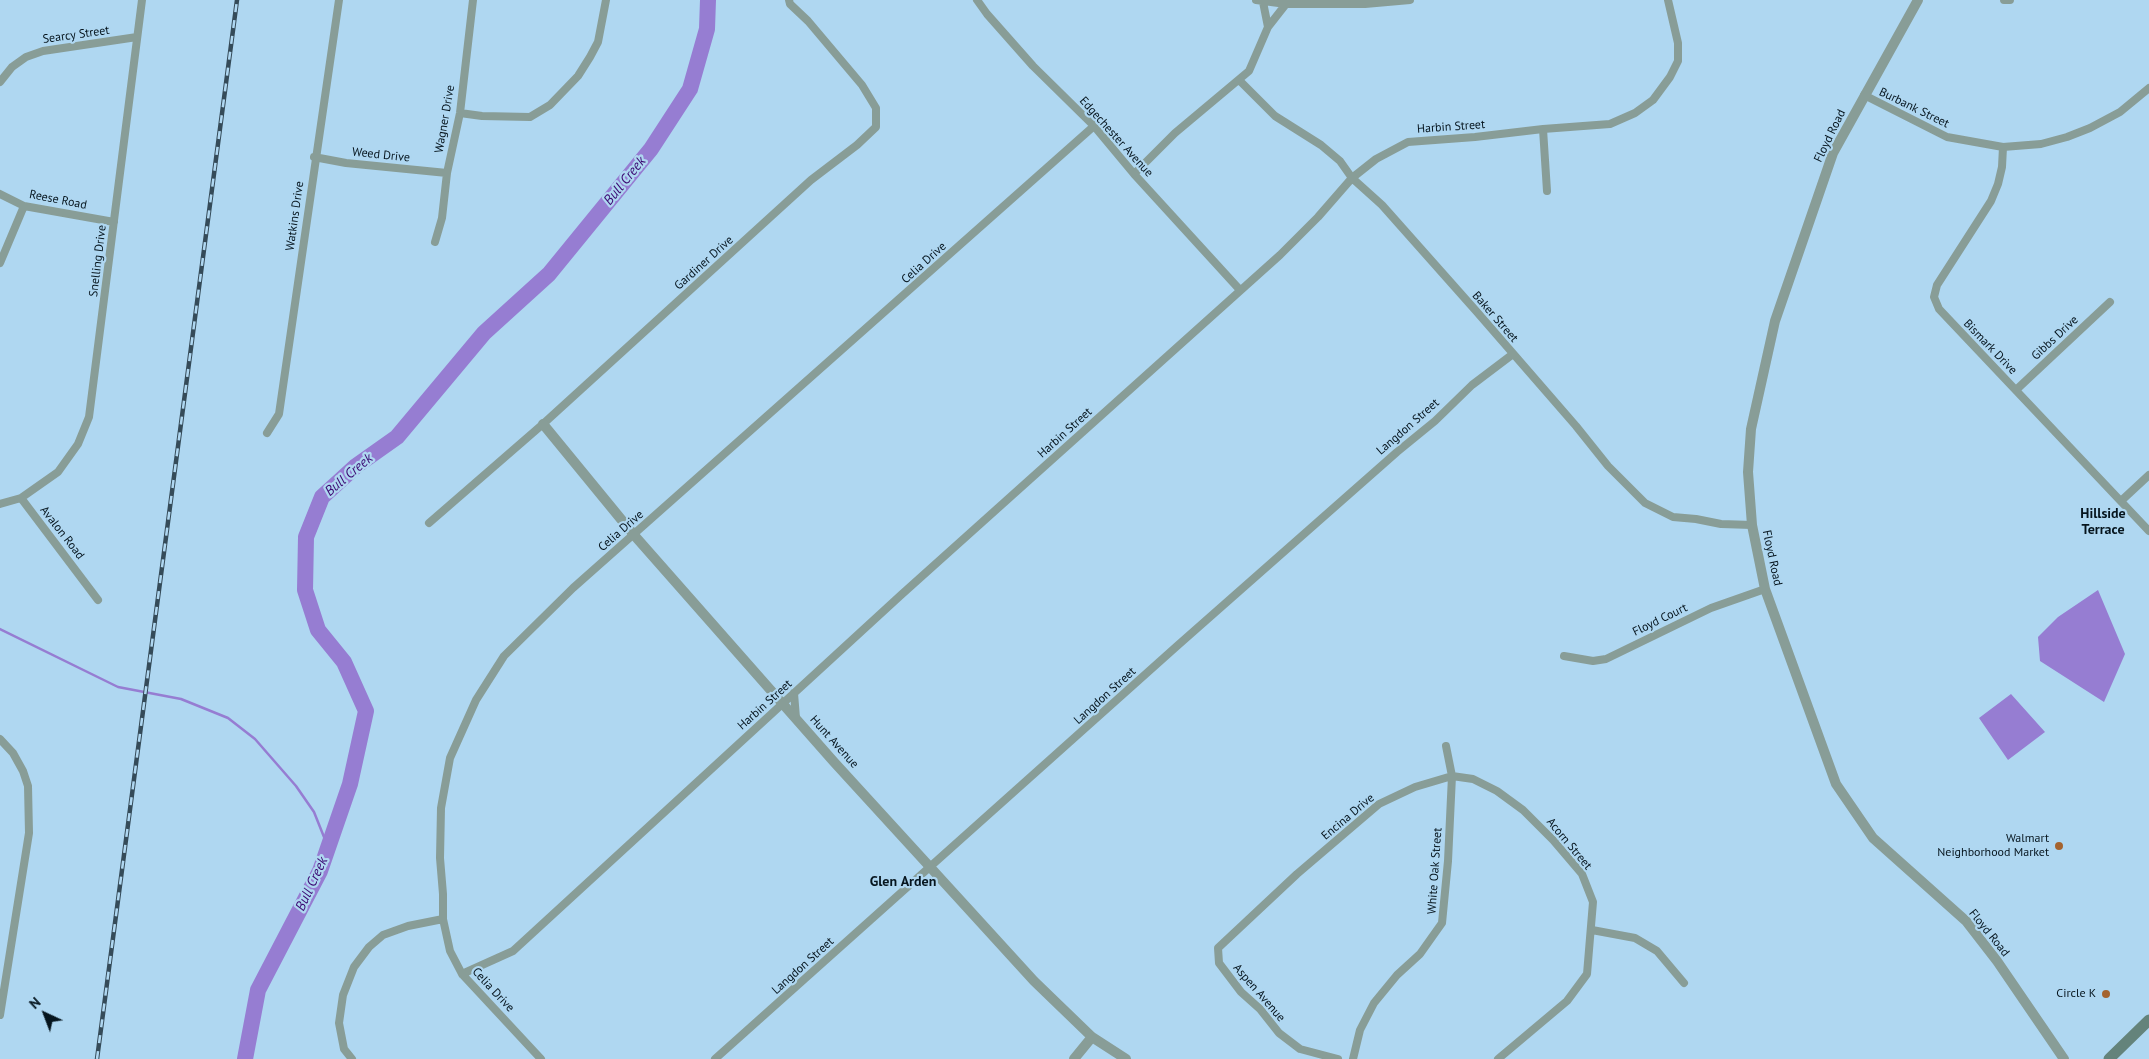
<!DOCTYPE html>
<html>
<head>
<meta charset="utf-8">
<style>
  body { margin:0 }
  #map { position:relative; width:2149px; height:1059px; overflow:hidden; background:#afd7f1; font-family:"PT Sans",sans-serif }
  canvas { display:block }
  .north { position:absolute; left:20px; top:989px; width:50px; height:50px; -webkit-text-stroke:4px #afd7f1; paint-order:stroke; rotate:317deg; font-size:14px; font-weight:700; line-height:20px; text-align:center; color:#06151e }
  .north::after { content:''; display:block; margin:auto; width:18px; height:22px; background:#06151e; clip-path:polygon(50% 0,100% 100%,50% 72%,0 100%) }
</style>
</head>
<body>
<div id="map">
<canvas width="2149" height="1059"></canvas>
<div class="north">N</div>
</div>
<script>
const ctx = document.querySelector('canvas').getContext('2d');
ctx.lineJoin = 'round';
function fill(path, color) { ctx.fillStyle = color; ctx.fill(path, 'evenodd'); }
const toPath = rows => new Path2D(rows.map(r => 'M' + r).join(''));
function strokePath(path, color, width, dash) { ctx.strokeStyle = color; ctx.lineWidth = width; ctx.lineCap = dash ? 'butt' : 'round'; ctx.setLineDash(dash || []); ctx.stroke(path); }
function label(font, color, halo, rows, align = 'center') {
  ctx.font = font + ' "PT Sans",sans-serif'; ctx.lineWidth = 4.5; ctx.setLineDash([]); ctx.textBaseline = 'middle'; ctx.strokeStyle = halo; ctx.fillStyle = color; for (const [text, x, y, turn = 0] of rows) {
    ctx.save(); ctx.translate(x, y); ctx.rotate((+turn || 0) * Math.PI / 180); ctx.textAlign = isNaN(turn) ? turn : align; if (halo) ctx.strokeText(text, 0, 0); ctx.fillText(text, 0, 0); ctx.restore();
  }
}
const water = toPath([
  [2098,590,2125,654,2104,702,2040,661,2038,637,2058,617],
  [2011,694,2045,732,2008,760,1979,718]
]);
const stream = toPath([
  [0,629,118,687,181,699,228,718,255,739,296,786,314,812,328,847]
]);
const river = toPath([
  [245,1059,258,990,320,871,350,784,366,711,344,662,318,630,305,590,306,537,322,497,356,466,397,437,484,333,549,274,651,149,690,89,707,29,708,0]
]);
const minor = toPath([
  [977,0,987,14,1033,66,1094,126,1134,174,1240,290],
  [1256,0,1286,4,1365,4,1410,0],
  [2004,0,2010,0],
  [1268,27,1286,4],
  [1239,80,1275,116,1321,145,1340,161,1352,178,1382,205,1477,312,1576,426,1608,466,1645,503,1673,517,1696,519,1721,524,1752,525],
  [0,82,12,67,26,57,43,51,137,37],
  [1864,95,1947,137,2003,147,2041,144,2067,137,2090,128,2120,112,2149,88],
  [460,113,482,116,530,117,550,105,578,76,590,57,598,42,606,0],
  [1543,129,1547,191],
  [2003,147,2002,167,1998,184,1991,201,1937,285,1934,297,1939,309,2149,531],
  [314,157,346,163,447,173],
  [1134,174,1175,133,1249,71,1268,27,1263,2],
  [0,194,24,206,114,222],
  [435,242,442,218,447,173,460,113,473,0],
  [0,263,24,206],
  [2016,390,2110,302],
  [267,433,279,414,339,0],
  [21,498,98,600],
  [2121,501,2149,475],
  [0,504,21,498,58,472,78,444,89,417,142,0],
  [429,523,543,424,811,180,857,145,876,127,876,108,862,85,808,21,790,4,789,0],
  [1564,656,1593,661,1606,659,1711,608,1765,589],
  [794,693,796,718],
  [0,739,13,753,23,771,28,786,29,833,0,1015],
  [1592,930,1635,938,1657,951,1684,983],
  [462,974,513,951,901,595,1280,255,1318,217,1352,178,1376,159,1408,142,1475,137,1543,129,1610,124,1635,113,1653,100,1670,77,1678,61,1678,43,1668,0],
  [352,1059,344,1049,339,1023,343,995,354,967,369,947,383,935,408,926,443,919],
  [541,1059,462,974,450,951,443,919,443,894,440,858,441,808,450,758,476,700,504,656,573,588,1094,126],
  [715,1059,1177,646,1397,452,1435,421,1472,385,1513,354],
  [1338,1059,1300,1049,1279,1033,1260,1009,1241,992,1219,963,1218,948,1297,874,1379,804,1415,787,1452,776,1473,779,1497,791,1523,810,1553,840,1582,874,1593,902,1587,974,1567,1001,1498,1059],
  [1353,1059,1360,1030,1374,1003,1397,975,1420,954,1442,923,1448,861,1452,776,1446,746]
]);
const tertiary = toPath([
  [1918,0,1833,153,1775,321,1751,429,1748,472,1752,525,1765,589,1836,784,1873,838,1966,921,1997,961,2064,1059],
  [543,424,634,535,834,762,930,867,1034,981,1092,1037,1126,1059],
  [1074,1059,1092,1037]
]);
const secondary = toPath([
  [2109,1059,2149,1020]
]);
const rail = toPath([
  [97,1059,237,0]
]);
const markers = [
  [2059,846,5,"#a4632f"],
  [2106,994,5,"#a4632f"]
];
const streetNames = [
  ["Searcy Street",76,35,-8],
  ["Burbank Street",1914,108,26],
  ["Wagner Drive",445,119,-80],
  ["Harbin Street",1451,127,-4],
  ["Floyd Road",1830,136,-64],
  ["Edgechester Avenue",1116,137,48],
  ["Weed Drive",381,155,6],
  ["Reese Road",58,200,11],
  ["Watkins Drive",295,216,-82],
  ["Snelling Drive",98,261,-83],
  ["Gardiner Drive",704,263,-42],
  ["Celia Drive",924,263,-42],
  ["Baker Street",1495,317,49],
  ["Gibbs Drive",2055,338,-43],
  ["Bismark Drive",1990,347,46],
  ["Langdon Street",1408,427,-41],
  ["Harbin Street",1065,433,-42],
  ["Celia Drive",621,531,-41],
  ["Avalon Road",62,533,52],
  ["Floyd Road",1772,558,78],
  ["Floyd Court",1660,620,-26],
  ["Langdon Street",1105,696,-42],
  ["Harbin Street",765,705,-42],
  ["Hunt Avenue",834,742,48],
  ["Encina Drive",1348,817,-40],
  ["Acorn Street",1569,844,50],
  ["White Oak Street",1435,871,-86],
  ["Floyd Road",1989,933,51],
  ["Langdon Street",803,966,-42],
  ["Celia Drive",493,990,47],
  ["Aspen Avenue",1259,993,49]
];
const poiNames = [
  ["Walmart",2049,839],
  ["Neighborhood Market",2049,853],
  ["Circle K",2096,994]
];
const waterNames = [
  ["Bull Creek",625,181,-51],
  ["Bull Creek",349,475,-40],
  ["Bull Creek",312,884,-65]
];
const neighbourhoodNames = [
  ["Hillside",2103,514],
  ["Terrace",2103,530],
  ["Glen Arden",903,882]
];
fill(water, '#967dd2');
strokePath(stream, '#967dd2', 2.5);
strokePath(river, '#967dd2', 16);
strokePath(minor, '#889d97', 8);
strokePath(tertiary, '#889d97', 10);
strokePath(secondary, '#64837b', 11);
strokePath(rail, '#354b59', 4.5);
strokePath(rail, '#afd7f1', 2.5, [8]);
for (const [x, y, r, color] of markers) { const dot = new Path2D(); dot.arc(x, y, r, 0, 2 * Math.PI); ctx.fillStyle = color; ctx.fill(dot); strokePath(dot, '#afd7f1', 2); }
label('12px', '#06151e', '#afd7f1', streetNames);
label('12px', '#06151e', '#afd7f1', poiNames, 'right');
label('italic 14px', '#3b0972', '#afd7f1', waterNames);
label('bold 14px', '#06151e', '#afd7f1', neighbourhoodNames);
</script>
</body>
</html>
